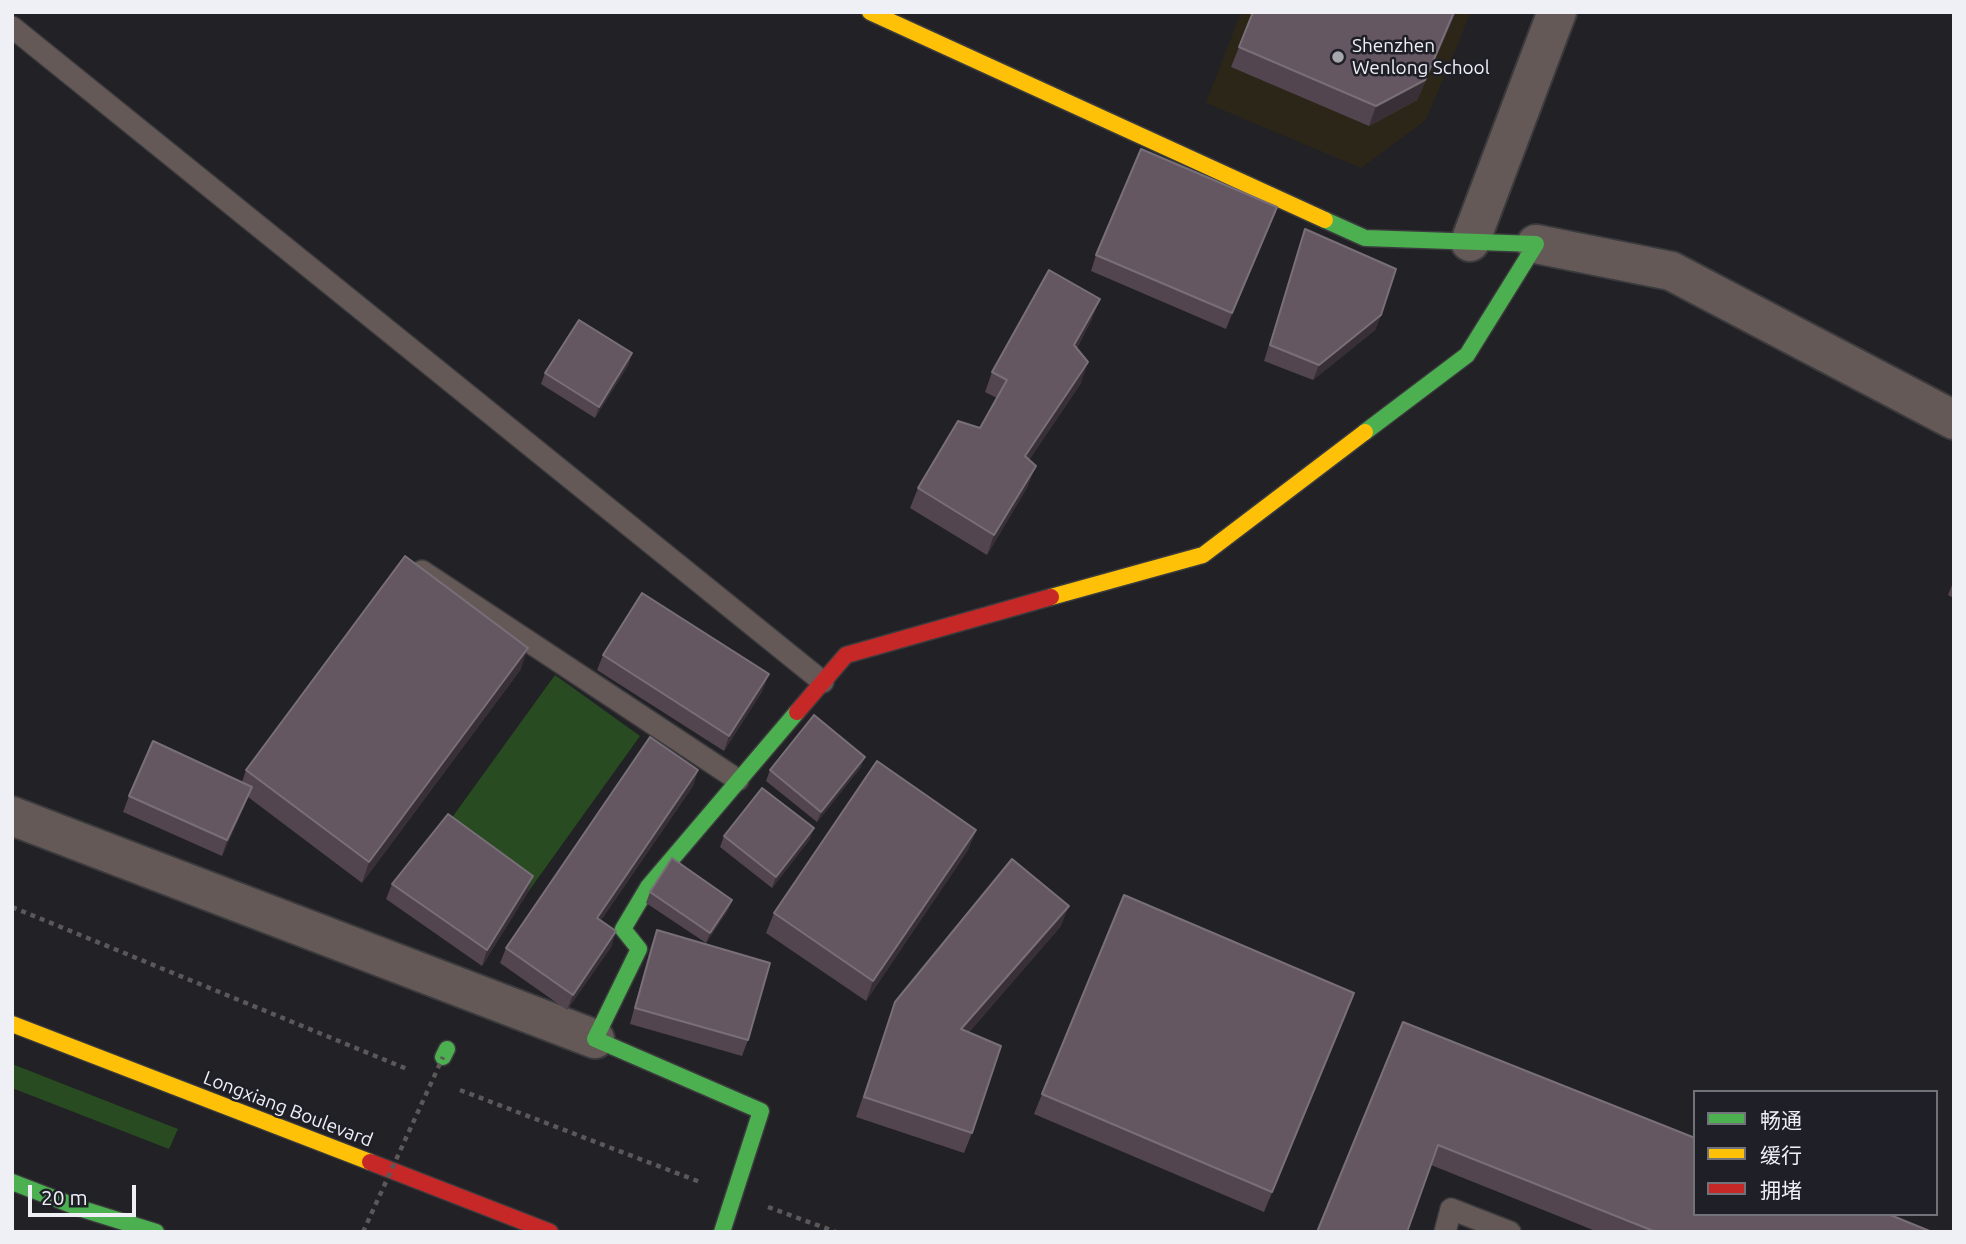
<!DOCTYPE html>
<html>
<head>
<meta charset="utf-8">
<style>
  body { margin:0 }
  #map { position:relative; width:1966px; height:1244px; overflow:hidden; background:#212126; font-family:Ubuntu,"Noto Sans SC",sans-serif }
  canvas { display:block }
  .frame { position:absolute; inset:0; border:14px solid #eff0f6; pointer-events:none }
  .legend { position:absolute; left:1693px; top:1090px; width:245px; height:126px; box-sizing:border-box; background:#1f1f28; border:2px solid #72737a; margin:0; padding:9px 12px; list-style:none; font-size:21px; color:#eff0f6 }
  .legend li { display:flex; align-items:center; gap:14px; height:35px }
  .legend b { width:35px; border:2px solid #72737a }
  .scale { position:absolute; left:28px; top:1185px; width:108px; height:32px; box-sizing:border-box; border:4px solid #eff0f6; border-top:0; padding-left:9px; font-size:21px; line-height:24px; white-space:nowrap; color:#eff0f6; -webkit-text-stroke:5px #1f1f28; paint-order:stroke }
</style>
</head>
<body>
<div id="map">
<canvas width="1966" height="1244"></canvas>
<div class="frame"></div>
<ul class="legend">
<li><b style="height:9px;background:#4caf50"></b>畅通</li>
<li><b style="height:9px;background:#ffc107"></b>缓行</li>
<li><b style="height:9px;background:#c62828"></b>拥堵</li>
</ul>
<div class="scale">20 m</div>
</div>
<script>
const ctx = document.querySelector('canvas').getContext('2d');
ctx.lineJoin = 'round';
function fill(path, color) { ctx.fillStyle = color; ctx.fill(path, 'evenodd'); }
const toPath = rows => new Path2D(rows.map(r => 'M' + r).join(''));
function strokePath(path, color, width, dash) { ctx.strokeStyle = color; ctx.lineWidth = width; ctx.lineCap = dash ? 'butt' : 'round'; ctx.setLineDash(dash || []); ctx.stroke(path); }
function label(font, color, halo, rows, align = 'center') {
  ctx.font = font + ' Ubuntu,sans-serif'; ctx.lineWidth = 5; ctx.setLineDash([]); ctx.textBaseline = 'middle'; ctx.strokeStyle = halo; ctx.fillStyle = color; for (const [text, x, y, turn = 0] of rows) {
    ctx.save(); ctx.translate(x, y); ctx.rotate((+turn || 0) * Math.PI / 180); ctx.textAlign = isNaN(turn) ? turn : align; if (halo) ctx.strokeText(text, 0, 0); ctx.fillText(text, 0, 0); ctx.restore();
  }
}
const education = toPath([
  [1241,12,1471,12,1426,120,1361,168,1206,103]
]);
const green = toPath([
  [555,675,640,736,528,892,443,830],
  [12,1064,178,1129,169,1149,12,1088]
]);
const path = toPath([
  [12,907,407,1069],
  [460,1090,700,1182],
  [768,1207,836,1232]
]);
const lane = toPath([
  [12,27,823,682],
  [422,571,738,780],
  [1445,1232,1451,1209,1510,1232]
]);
const street = toPath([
  [1470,242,1557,12],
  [1536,244,1671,271,1954,420],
  [12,816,595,1039]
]);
const fast = toPath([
  [1325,220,1365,238,1536,244,1467,355,1365,432],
  [443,1057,447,1049],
  [12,1182,82,1209,156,1232],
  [722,1232,761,1111,595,1039,639,949,623,929,648,887,797,712]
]);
const slow = toPath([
  [870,12,1325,220],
  [1051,597,1203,555,1365,432],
  [12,1024,370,1162]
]);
const jam = toPath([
  [797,712,846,655,1051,597],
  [370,1162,550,1232]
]);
const pathBridge = toPath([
  [363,1232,443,1057]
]);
const wall = toPath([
  [1253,12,1456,12,1417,100,1369,126,1231,67],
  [1277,207,1226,329,1091,271,1096,255],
  [1305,229,1381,315,1375,330,1313,380,1264,361],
  [1092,319,1077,348,1081,383,1029,460,1028,486,987,555,910,508,918,488,980,428,997,398,985,392,992,372],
  [629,364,595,418,541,384,545,373],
  [1954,580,1954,598,1948,595],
  [603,655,763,690,724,751,597,670],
  [521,669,362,883,248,797,222,856,123,812,129,796,242,782,246,770],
  [861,767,817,822,766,781,770,770],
  [698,770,693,786,601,920,616,931,611,947,567,1010,500,963,506,948],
  [976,830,968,850,866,1001,766,933,774,913],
  [724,836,810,839,772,888,720,847],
  [533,876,528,892,482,966,386,899,392,884],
  [650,892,732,900,728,910,706,943,646,903],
  [1061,926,969,1032,972,1133,964,1153,856,1117,895,1002],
  [657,930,748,1040,742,1056,630,1024,651,946],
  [1347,1013,1264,1212,1034,1114,1042,1094],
  [1403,1022,1932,1232,1598,1232,1431,1165]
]);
const shadedWall = toPath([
  [1454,12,1456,12,1417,100,1369,126,1376,106],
  [1277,207,1271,223,1226,329,1232,313],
  [1100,299,1092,319,1067,366,1074,345],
  [1381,315,1375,330,1313,380,1319,365],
  [632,353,629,364,595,418,599,407],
  [1088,362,1081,383,1018,476,1025,456],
  [1036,466,1028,486,987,555,994,535],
  [528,648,521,669,362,883,369,862],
  [769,674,763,690,724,751,729,736],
  [865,757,861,767,817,822,821,812],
  [698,770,693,786,591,934,597,918],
  [252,787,246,803,222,856,227,840],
  [814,828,810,839,772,888,776,877],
  [976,830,968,850,866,1001,873,981],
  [533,876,528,892,482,966,487,950],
  [732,900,728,910,706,943,710,933],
  [1069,906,1061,926,954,1050,961,1029],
  [616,931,611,947,567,1010,573,995],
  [1354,993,1347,1013,1264,1212,1272,1192]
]);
const building = toPath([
  [1253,12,1454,12,1425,80,1376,106,1239,47,1253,12],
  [1141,149,1277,207,1232,313,1096,255,1141,149],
  [1305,229,1396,269,1381,315,1319,365,1270,345,1305,229],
  [1049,270,1100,299,1074,345,1088,362,1025,456,1036,466,994,535,918,488,958,421,980,428,1007,380,992,372,1049,270],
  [579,320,632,353,599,407,545,373,579,320],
  [405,556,528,648,369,862,246,770,405,556],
  [642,593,769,674,729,736,603,655,642,593],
  [814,715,865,757,821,812,770,770,814,715],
  [650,737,698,770,597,918,616,931,573,995,506,948,650,737],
  [153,741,252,787,227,840,129,796,153,741],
  [877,761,976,830,873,981,774,913,877,761],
  [762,788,814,828,776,877,724,836,762,788],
  [448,814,533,876,487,950,392,884,448,814],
  [672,858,732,900,710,933,650,892,672,858],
  [1012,859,1069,906,961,1029,1001,1046,972,1133,864,1097,895,1002,1012,859],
  [1124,895,1354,993,1272,1192,1042,1094,1124,895],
  [657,930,770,963,748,1040,635,1008,657,930],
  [1403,1022,1695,1138,1695,1214,1888,1214,1932,1232,1656,1232,1438,1145,1407,1232,1317,1232,1403,1022]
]);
const markers = [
  [1338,57,7,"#a7a8ad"]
];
const poiNames = [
  ["Shenzhen",1352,46],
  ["Wenlong School",1352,68]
];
const streetNames = [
  ["Longxiang Boulevard",288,1109,21]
];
fill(education, '#2c2618');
fill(green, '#294b21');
strokePath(lane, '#3b3b3e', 24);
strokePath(street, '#3b3b3e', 42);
strokePath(fast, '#3b3b3e', 19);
strokePath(slow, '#3b3b3e', 19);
strokePath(jam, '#3b3b3e', 19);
strokePath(path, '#5c5758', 4.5, [5, 5]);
strokePath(lane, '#655957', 21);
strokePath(street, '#655957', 38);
strokePath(fast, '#4caf50', 16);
strokePath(slow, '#ffc107', 16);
strokePath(jam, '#c62828', 16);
strokePath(pathBridge, '#5c5758', 4.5, [5, 5]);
fill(wall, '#53454f');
fill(shadedWall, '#382f37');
fill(building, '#645761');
strokePath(building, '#796f78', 2);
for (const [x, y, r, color] of markers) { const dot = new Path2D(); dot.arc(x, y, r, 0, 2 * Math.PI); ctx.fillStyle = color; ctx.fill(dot); strokePath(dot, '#1f1f28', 2.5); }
label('19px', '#eff0f6', '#1f1f28', poiNames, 'left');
label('19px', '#eff0f6', '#1f1f28', streetNames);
</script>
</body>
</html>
